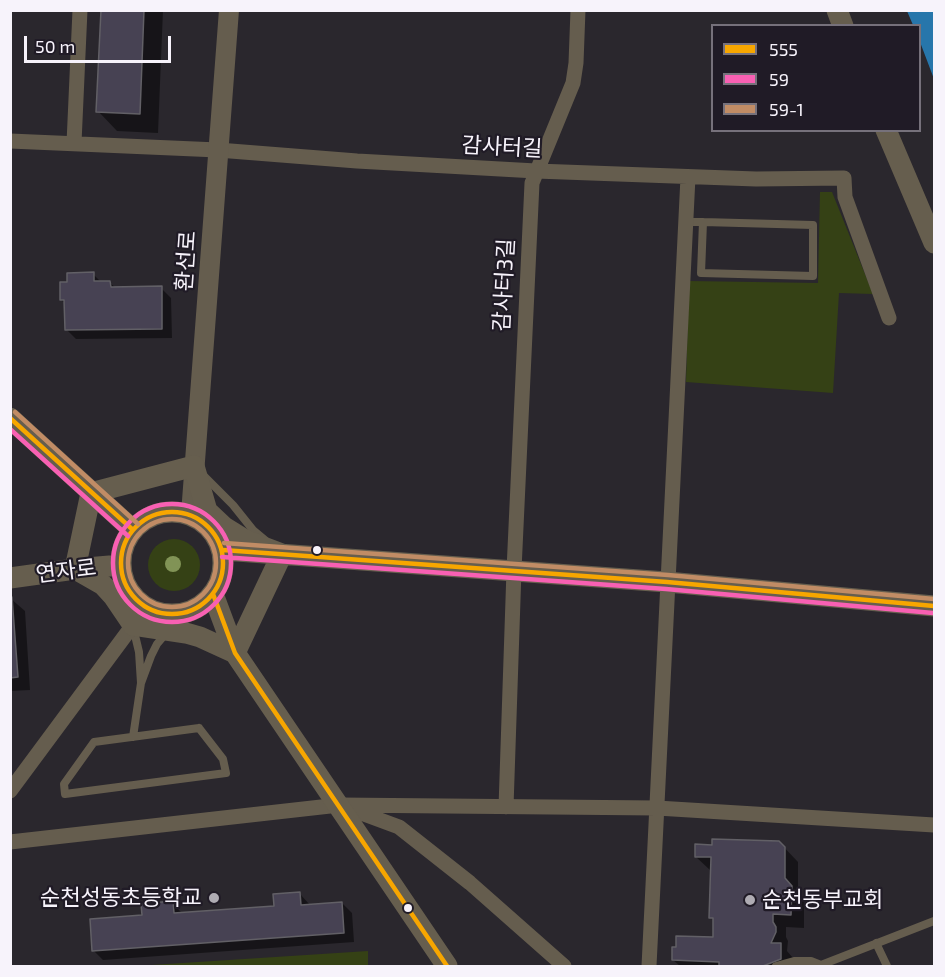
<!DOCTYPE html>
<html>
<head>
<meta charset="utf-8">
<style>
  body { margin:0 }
  #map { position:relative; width:945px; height:977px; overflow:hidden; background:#2a272d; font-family:"Exo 2",sans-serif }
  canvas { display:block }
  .frame { position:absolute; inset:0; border:12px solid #f7f3fb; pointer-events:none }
  .legend { position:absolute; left:711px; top:24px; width:210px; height:108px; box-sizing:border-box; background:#201b26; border:2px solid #76717b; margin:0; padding:8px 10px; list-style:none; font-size:18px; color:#f7f3fb }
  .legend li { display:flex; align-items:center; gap:12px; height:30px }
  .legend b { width:30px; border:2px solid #76717b }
  .scale { position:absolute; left:24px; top:36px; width:147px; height:27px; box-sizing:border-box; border:3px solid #f7f3fb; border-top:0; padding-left:8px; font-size:18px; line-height:21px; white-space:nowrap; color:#f7f3fb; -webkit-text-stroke:4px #201b26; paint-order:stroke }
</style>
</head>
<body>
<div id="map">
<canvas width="945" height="977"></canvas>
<div class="frame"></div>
<ul class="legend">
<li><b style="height:8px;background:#f7a600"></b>555</li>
<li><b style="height:8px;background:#f860b3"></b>59</li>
<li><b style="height:8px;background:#c18c65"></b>59-1</li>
</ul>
<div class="scale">50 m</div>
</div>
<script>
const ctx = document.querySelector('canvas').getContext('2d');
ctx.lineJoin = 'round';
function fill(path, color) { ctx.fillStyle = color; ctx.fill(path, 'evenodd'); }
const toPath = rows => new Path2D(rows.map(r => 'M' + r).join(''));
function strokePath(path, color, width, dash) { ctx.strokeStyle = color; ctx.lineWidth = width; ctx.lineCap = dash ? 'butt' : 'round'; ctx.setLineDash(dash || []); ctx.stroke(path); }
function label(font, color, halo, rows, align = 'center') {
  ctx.font = font + ' "Exo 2","Noto Sans KR",sans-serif'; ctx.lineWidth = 4.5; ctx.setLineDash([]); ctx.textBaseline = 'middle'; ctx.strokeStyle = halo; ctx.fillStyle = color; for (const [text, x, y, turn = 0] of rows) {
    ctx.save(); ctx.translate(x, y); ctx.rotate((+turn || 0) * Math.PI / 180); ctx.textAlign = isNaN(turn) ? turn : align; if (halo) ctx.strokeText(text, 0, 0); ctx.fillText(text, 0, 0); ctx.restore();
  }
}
const green = toPath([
  [820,192,832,192,873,294,839,293,833,393,686,382,689,281,818,283],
  '148 565a26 26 0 1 1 52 0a26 26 0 1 1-52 0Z',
  [368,951,368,966,136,966]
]);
const water = toPath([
  [907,11,934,11,934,79,920,42,920,26,913,25]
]);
const shadow = toPath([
  [102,10,163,10,158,133,117,131,98,111],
  [93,274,102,283,110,283,116,288,161,288,171,298,172,338,76,339,66,329,66,304,61,300,68,283],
  [10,598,25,611,30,690,10,691],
  [779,842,798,862,798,892,804,901,804,928,786,927,786,937,788,941,787,951,793,958,794,966,680,966,673,960,677,949,714,939,715,921,711,917,712,870,710,870,696,857],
  [300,894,310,905,342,903,352,913,354,942,103,960,93,950,143,916,172,903,182,913,276,907]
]);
const building = toPath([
  [101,10,144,10,140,114,96,112,101,10],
  [94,272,94,281,110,281,111,287,162,286,162,329,65,330,64,300,60,300,60,282,67,282,67,273,94,272],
  [10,597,12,597,18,677,10,678,10,597],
  [712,839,779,841,785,847,785,878,792,886,791,915,773,914,773,922,776,927,776,932,771,943,781,943,781,959,763,966,719,966,719,962,672,960,672,947,676,947,676,936,713,937,713,918,709,918,711,857,695,857,695,844,712,845,712,839],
  [300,892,301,905,342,902,344,933,92,951,90,919,142,915,141,904,173,901,174,913,274,906,273,894,300,892]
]);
const service = toPath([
  [686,222,703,222,813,225,813,276,701,273,703,222],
  [203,475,233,505,253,530,265,540],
  [133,627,139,652,141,683,151,656,157,644,184,612],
  [199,728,223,759,226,773,65,794,64,784,94,742,199,728],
  [133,737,141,683],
  [876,943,887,966],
  [776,966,794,961,811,961,821,965,934,921]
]);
const minor = toPath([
  [10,141,218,150,357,161,536,171,756,179,844,178,845,197,889,318],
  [74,143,80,10],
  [10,791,133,625,151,609],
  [506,807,514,570,532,183,573,83,576,63,578,10],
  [353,810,399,827,470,883,564,966],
  [10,842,339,805,657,808,934,825],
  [649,966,688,177]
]);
const tertiary = toPath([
  [191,514,229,10]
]);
const secondary = toPath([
  [837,10,843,26],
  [886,130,934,243],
  [10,418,133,530],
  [194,466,207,511,224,527,245,540,282,554,235,653,200,637,186,633,133,625,114,597,103,585,75,569,91,493,194,466],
  '121 563a51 51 0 1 1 102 0a51 51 0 1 1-102 0Z',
  [223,550,667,582,934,606],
  [10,578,75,569,121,565],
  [213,594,235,653,447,966]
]);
const bus1 = toPath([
  [10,418,133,530],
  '121 563a51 51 0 1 1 102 0a51 51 0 1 1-102 0Z',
  [223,550,667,582,934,606],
  [213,594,235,653,447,966]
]);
const bus2 = toPath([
  [10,429,128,536],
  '113 563a59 59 0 1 1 118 0a59 59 0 1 1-118 0Z',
  [222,557,666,589,933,613]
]);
const bus3 = toPath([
  [15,412,138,524],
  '128 563a44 44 0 1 1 88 0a44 44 0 1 1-88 0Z',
  [224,543,668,575,934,599]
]);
const trees = [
  [173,564]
];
const markers = [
  [317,550,5,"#f7f3fb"],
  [214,898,6,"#afacb3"],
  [750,900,6,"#afacb3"],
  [408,908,5,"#f7f3fb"]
];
const streetNames = [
  ["감사터길",502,147,3],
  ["환선로",186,261,-86],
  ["감사터3길",504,285,-87],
  ["연자로",66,571,-7]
];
const poiNames = [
  ["순천성동초등학교",202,898],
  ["순천동부교회",762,900,"left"]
];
fill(green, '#354115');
fill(water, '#2776ab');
fill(shadow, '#0007');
fill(building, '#474253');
strokePath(building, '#626066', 1.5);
strokePath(service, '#655d4e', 8);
strokePath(minor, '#655d4e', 15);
strokePath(tertiary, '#655d4e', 20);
strokePath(secondary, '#665e4e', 21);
strokePath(bus1, '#f7a600', 4.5);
strokePath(bus2, '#f860b3', 4.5);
strokePath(bus3, '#c18c65', 4.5);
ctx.fillStyle = '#819356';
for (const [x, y] of trees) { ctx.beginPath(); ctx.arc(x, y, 8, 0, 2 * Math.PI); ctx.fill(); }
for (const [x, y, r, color] of markers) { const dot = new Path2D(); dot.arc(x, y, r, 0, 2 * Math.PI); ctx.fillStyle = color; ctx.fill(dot); strokePath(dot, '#201b26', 2); }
label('22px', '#f7f3fb', '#201b26', streetNames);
label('22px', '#f7f3fb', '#201b26', poiNames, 'right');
</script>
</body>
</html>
